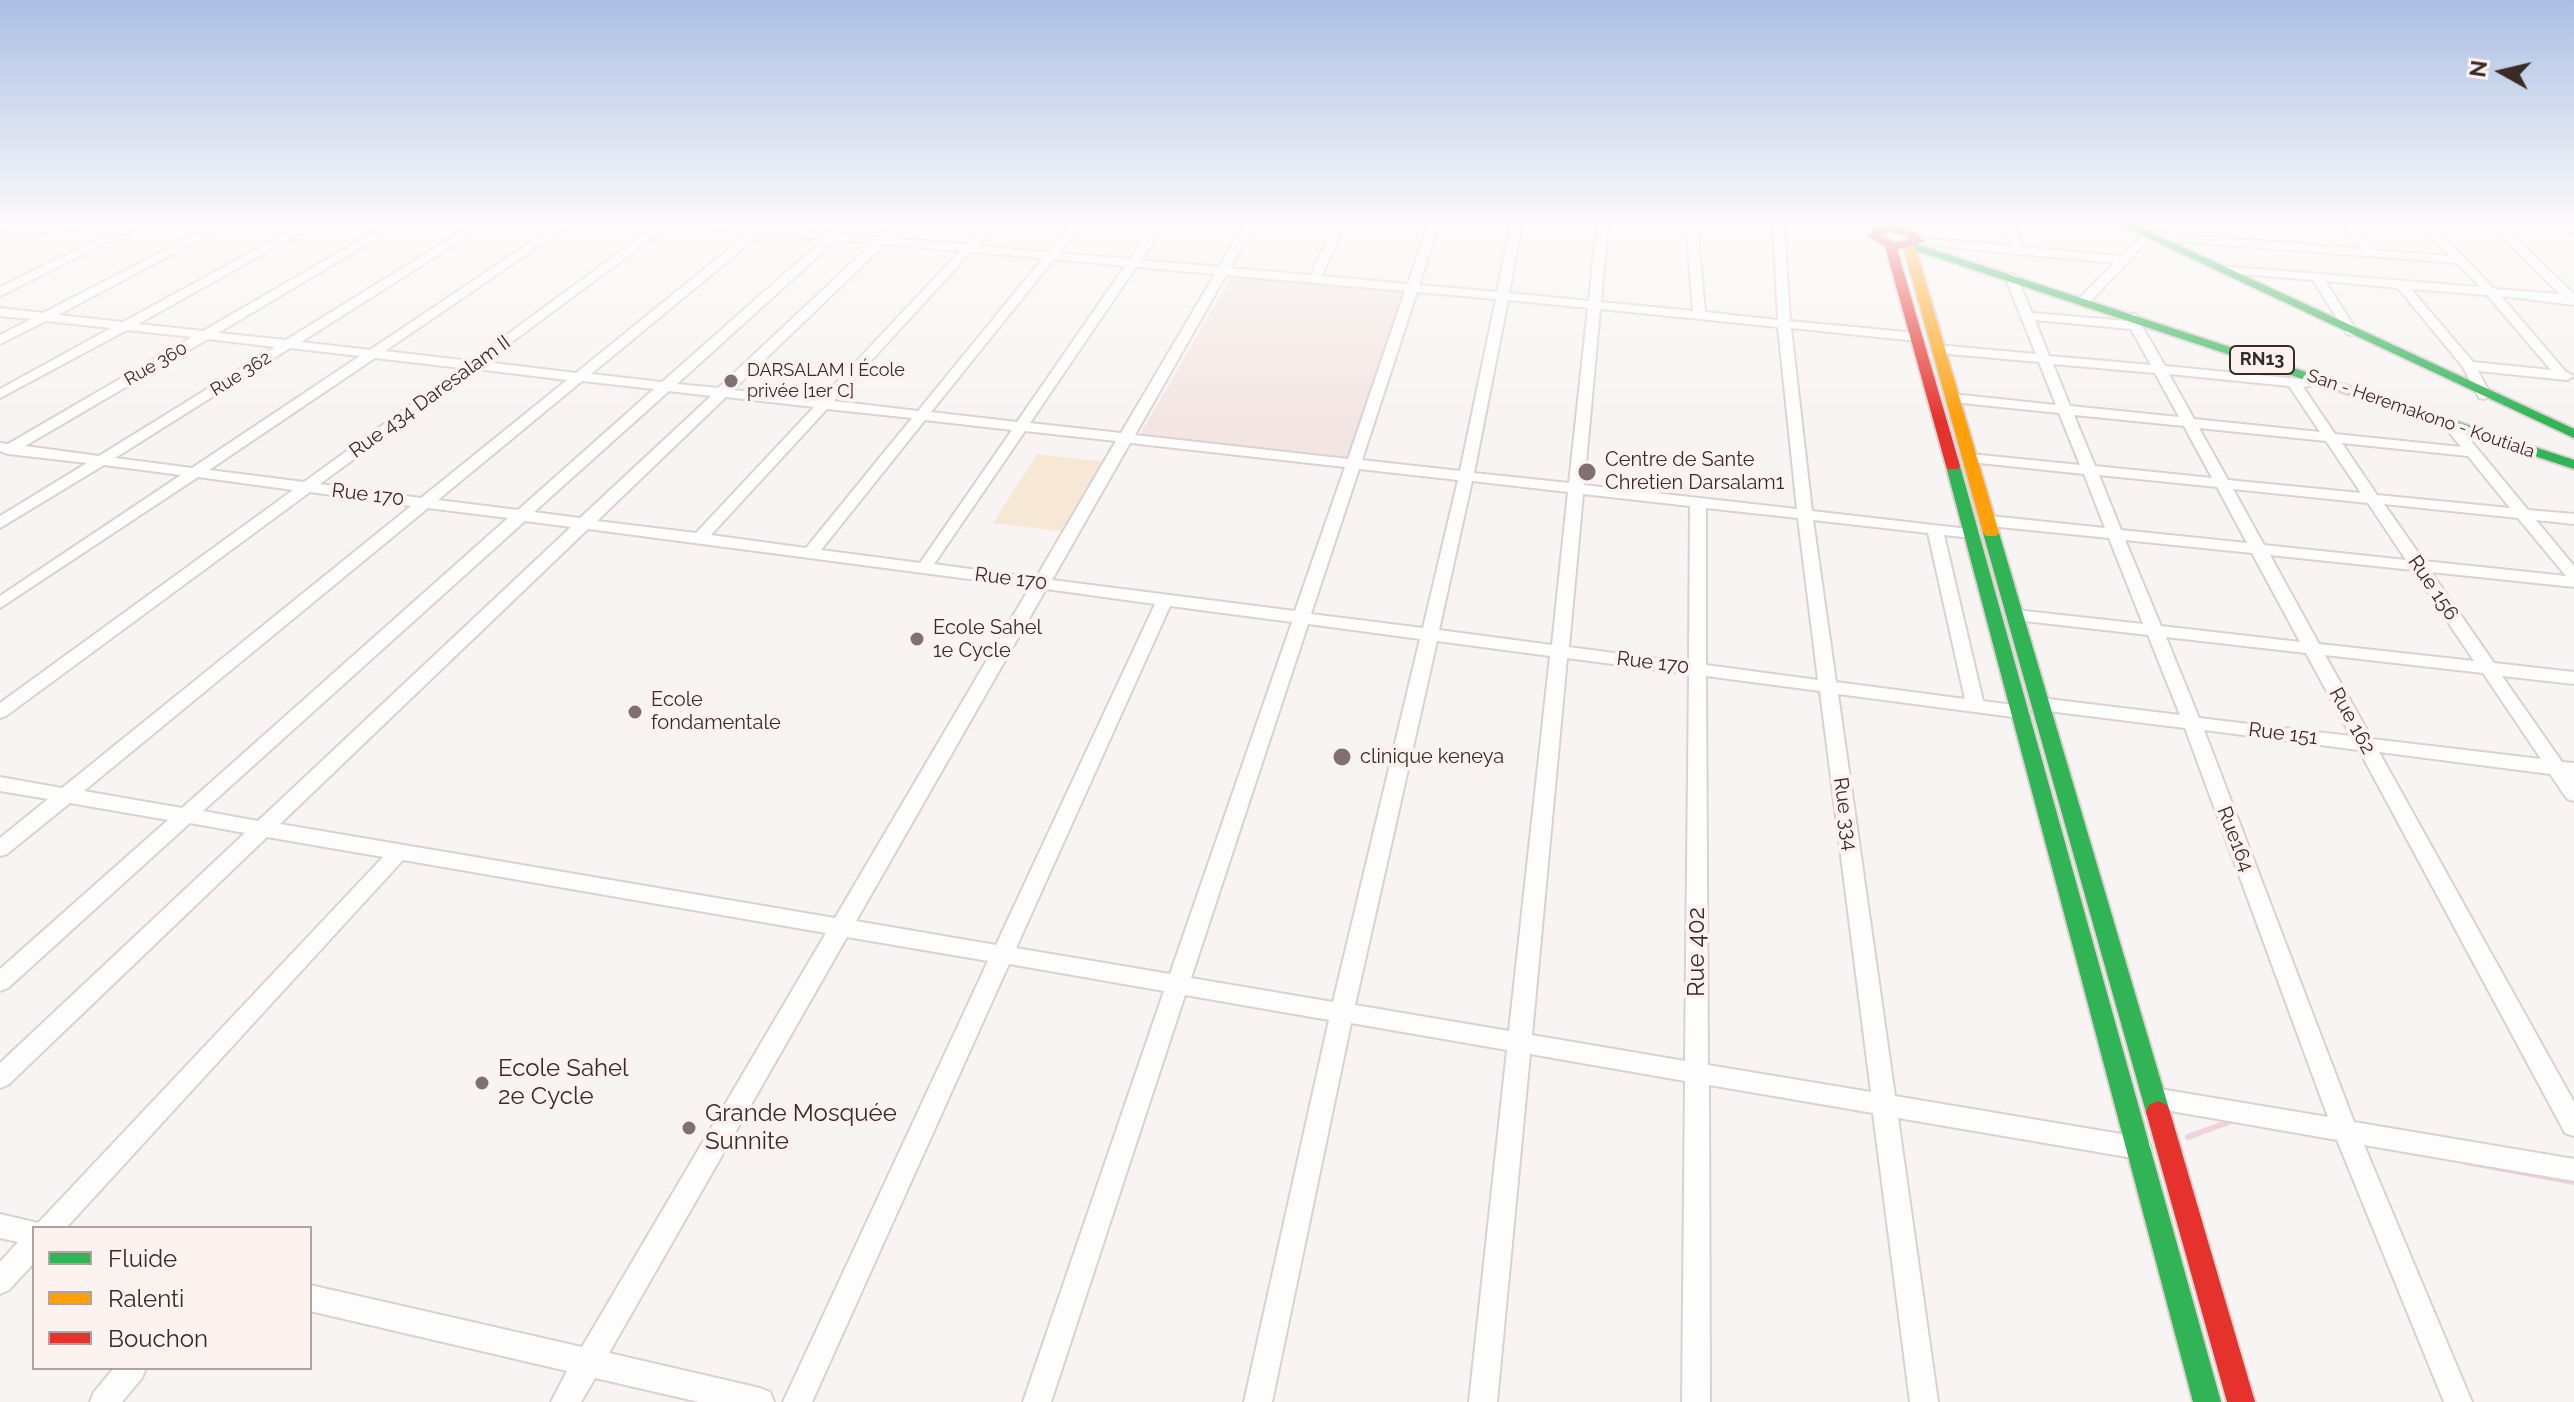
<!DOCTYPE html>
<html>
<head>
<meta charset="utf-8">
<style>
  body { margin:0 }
  #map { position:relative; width:2574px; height:1402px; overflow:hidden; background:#f9f4f4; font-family:Raleway,sans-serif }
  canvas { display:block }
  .legend { position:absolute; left:32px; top:1226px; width:280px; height:144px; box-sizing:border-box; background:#fcf3f1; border:2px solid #afa3a0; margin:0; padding:10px 14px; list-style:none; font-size:24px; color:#3b2b27 }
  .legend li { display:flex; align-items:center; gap:16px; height:40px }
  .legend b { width:40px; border:2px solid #afa3a0 }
  .north { position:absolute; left:2462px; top:32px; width:80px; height:80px; -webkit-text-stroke:6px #fcf3f1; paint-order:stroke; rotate:278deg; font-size:22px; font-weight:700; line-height:32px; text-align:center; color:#3b2b27 }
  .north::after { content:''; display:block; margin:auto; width:28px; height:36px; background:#3b2b27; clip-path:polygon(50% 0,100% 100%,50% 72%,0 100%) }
</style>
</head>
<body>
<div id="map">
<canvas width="2574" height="1402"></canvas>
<ul class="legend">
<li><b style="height:10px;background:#30b455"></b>Fluide</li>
<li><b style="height:10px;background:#ff9f0a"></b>Ralenti</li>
<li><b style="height:10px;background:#e5322d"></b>Bouchon</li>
</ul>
<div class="north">N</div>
</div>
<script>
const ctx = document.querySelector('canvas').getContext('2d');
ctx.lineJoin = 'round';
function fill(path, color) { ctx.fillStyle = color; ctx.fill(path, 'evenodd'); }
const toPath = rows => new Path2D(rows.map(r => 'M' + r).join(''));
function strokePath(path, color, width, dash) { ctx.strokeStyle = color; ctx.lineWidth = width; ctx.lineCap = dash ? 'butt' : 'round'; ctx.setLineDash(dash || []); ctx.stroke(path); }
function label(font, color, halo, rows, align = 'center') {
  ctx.font = font + ' Raleway,sans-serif'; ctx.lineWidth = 8; ctx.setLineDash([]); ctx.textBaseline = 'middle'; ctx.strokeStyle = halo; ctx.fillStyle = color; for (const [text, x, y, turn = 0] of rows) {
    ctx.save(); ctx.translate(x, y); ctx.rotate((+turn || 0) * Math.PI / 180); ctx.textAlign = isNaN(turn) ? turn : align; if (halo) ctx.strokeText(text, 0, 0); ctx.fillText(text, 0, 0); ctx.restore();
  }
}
const built = toPath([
  [1233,274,1409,290,1349,460,1139,436]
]);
const green = toPath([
  [1037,454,1105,462,1065,532,993,523]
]);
const stream = toPath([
  [2188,1137,2231,1121],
  [2466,1162,2574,1182]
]);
const street = toPath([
  [59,224,98,224,93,227,0,237,0,231,59,224],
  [130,224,144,224,0,296,0,287,130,224],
  [215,224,229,224,58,315,123,322,303,224,317,224,138,324,203,331,388,224,401,224,218,333,286,340,474,224,487,224,301,342,370,350,558,224,571,224,385,351,471,361,658,224,671,224,485,362,576,373,750,232,695,227,690,224,768,224,769,227,831,233,840,224,852,224,843,234,880,237,893,224,905,224,892,238,966,245,985,224,996,224,977,246,1048,252,1071,224,1082,224,1059,253,1130,259,1154,224,1165,224,1141,260,1219,267,1244,224,1255,224,1230,268,1311,275,1334,224,1345,224,1322,276,1408,284,1428,224,1439,224,1419,285,1497,292,1511,224,1522,224,1509,293,1589,301,1597,224,1608,224,1601,302,1693,311,1686,224,1697,224,1705,312,1778,320,1773,224,1784,224,1790,321,1916,333,1922,337,1916,341,1791,328,1812,511,1977,530,1980,533,1977,536,1972,538,1944,535,1983,701,2021,706,2030,712,2021,718,1838,694,1895,1096,2139,1137,2148,1140,2151,1148,2148,1156,2139,1159,1898,1118,1938,1402,1910,1402,1873,1113,1709,1085,1710,1402,1682,1402,1685,1081,1530,1054,1497,1402,1469,1402,1507,1050,1351,1023,1272,1402,1244,1402,1329,1020,1185,995,1051,1402,1023,1402,1164,991,1009,964,812,1402,783,1402,988,961,847,937,609,1353,760,1388,770,1392,774,1402,699,1402,595,1378,581,1402,551,1402,567,1371,310,1311,310,1285,582,1347,826,933,403,860,66,1228,34,1228,34,1263,9,1290,0,1294,0,1262,18,1242,0,1238,0,1214,38,1223,383,857,267,837,8,1085,0,1088,0,1063,245,833,190,823,8,988,0,991,0,969,168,820,70,803,7,854,0,856,0,838,48,799,0,791,0,777,62,788,411,506,310,492,6,716,0,718,0,703,293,490,198,477,0,608,0,596,181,475,104,465,0,528,0,516,87,463,8,454,0,451,0,443,8,444,192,337,127,330,0,398,0,389,111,328,46,321,0,344,0,335,31,319,0,316,0,308,43,313,215,224],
  [762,233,824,239,662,382,591,374,762,233],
  [836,240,873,243,718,388,677,384,836,240],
  [885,244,960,251,820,400,733,390,885,244],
  [971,252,1043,258,918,411,834,401,971,252],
  [1054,259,1125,266,1017,422,931,412,1054,259],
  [1136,267,1215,274,1121,433,1030,423,1136,267],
  [1226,275,1405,291,1348,459,1135,435,1226,275],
  [1417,292,1496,299,1460,471,1362,460,1417,292],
  [1508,300,1588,308,1569,483,1474,473,1508,300],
  [1600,309,1778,327,1797,509,1584,485,1600,309],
  [208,339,275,347,99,456,25,446,208,339],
  [290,348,360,356,192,468,115,458,290,348],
  [375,358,461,368,304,482,209,470,375,358],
  [476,369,567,380,421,498,320,484,476,369],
  [582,381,654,389,518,510,438,500,582,381],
  [669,391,711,396,580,518,534,512,669,391],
  [726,397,814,407,696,533,597,521,726,397],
  [827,409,912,418,806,548,711,535,827,409],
  [925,420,1012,430,920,563,821,550,925,420],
  [1025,431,1116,441,1036,578,934,564,1025,431],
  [1130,443,1345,467,1295,611,1052,580,1130,443],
  [1359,469,1458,480,1423,628,1311,614,1359,469],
  [1472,481,1568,492,1552,645,1439,630,1472,481],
  [1583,494,1690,506,1689,663,1569,647,1583,494],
  [428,508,508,518,182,808,84,791,428,508],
  [1706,508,1798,518,1818,680,1706,665,1706,508],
  [1813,520,1928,533,1965,699,1836,682,1813,520],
  [525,521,571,527,258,821,203,811,525,521],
  [588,529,1030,587,835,918,280,824,588,529],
  [1046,589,1155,604,996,945,856,921,1046,589],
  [1170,606,1292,622,1170,974,1016,948,1170,606],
  [1308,624,1420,639,1333,1002,1191,978,1308,624],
  [1437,641,1550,656,1509,1031,1355,1005,1437,641],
  [1567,658,1689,674,1685,1061,1532,1035,1567,658],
  [1706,676,1820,691,1871,1092,1708,1065,1706,676],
  [2002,224,2013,224,2023,247,2120,256,2146,232,2362,249,2343,224,2354,224,2374,250,2449,256,2420,224,2431,224,2494,289,2560,294,2489,224,2501,224,2574,294,2574,305,2501,296,2566,372,2574,376,2567,380,2478,371,2491,395,2484,399,2479,398,2463,367,2398,288,2325,281,2357,331,2351,335,2347,334,2313,280,2220,272,2214,269,2220,266,2480,287,2457,263,2149,239,2088,304,2084,305,2080,304,2080,298,2114,263,1918,244,1912,241,1918,238,2011,246,2002,224],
  [2411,289,2487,295,2551,370,2473,362,2411,289],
  [2562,224,2574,224,2574,233,2570,232,2562,224],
  [2011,273,2017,277,2032,313,2127,321,2127,314,2135,314,2165,366,2309,380,2309,386,2303,387,2335,434,2461,447,2441,422,2448,418,2453,419,2528,510,2574,514,2574,524,2536,520,2574,566,2574,587,2431,572,2494,663,2574,672,2574,684,2502,676,2562,762,2574,763,2574,801,2567,799,2550,774,2379,752,2574,1102,2574,1136,2565,1133,2359,750,2204,730,2354,1122,2574,1159,2574,1181,2364,1145,2472,1402,2444,1402,2337,1140,2154,1108,2146,1105,2142,1098,2146,1091,2154,1088,2328,1117,2185,728,2040,710,2031,704,2040,698,2180,715,2148,635,2016,620,2008,615,2016,610,2143,624,2109,538,1990,526,1982,521,1990,516,2105,528,2084,474,1970,462,1963,458,1970,454,2080,465,2059,413,1952,402,1945,398,1952,394,2056,405,2039,362,1937,353,1931,349,1937,345,2036,354,2005,277,2011,273],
  [2035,320,2131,329,2151,365,2049,356,2035,320],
  [2053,364,2155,373,2179,417,2070,406,2053,364],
  [2169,374,2289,386,2320,432,2194,419,2169,374],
  [2074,415,2184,426,2212,478,2095,466,2074,415],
  [2199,428,2326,441,2361,493,2228,480,2199,428],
  [2342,443,2468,456,2510,508,2377,495,2342,443],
  [2099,475,2217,487,2247,543,2121,530,2099,475],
  [2233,489,2368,503,2406,560,2264,545,2233,489],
  [2384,504,2518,518,2566,576,2424,561,2384,504],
  [2125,540,2252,553,2300,642,2161,626,2125,540],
  [2270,555,2413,570,2474,661,2319,644,2270,555],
  [2166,637,2306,653,2351,736,2199,718,2166,637],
  [2325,655,2483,673,2541,759,2372,739,2325,655],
  [114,1368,146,1368,142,1378,122,1402,90,1402,94,1392,114,1368]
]);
const fast = toPath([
  [2118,224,2133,224,2574,429,2574,438,2118,224],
  [1908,244,1916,244,2574,460,2574,469,1908,248,1908,244],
  [1953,462,1960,466,2221,1402,2193,1402,1946,466,1953,462],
  [1991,528,1999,533,2170,1112,2167,1119,2158,1123,2149,1119,2146,1112,1983,533,1991,528]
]);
const slow = toPath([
  [1909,243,1915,246,1999,533,1996,536,1986,536,1983,533,1903,246,1909,243]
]);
const jam = toPath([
  [1891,226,1915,232,1924,242,1897,249,1960,466,1958,469,1948,469,1946,466,1885,246,1868,237,1873,229,1891,226],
  [1891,232,1907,236,1910,240,1896,242,1880,236,1891,232],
  [2158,1101,2167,1105,2170,1112,2255,1402,2227,1402,2146,1112,2149,1105,2158,1101]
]);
const markers = [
  [731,381,8,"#7e716f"],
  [1587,472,10,"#7e716f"],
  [917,639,8,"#7e716f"],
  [635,712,8,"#7e716f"],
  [1342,757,10,"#7e716f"],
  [482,1083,8,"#7e716f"],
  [689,1128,8,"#7e716f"]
];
const shields = [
  [2262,360,64]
];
const shieldNames = [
  ["RN13",2262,360]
];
const farStreetnames = [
  ["Rue 360",156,364,-30],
  ["Rue 362",241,374,-32],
  ["San - Heremakono - Koutiala",2421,414,19]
];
const farPoinames = [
  ["DARSALAM I École",747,371],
  ["privée [1er C]",747,392]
];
const streetNames = [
  ["Rue 434 Daresalam II",430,397,-36],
  ["Rue 170",368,495,7],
  ["Rue 170",1011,579,7],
  ["Rue 156",2433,588,56],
  ["Rue 170",1653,663,7],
  ["Rue 162",2352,721,61],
  ["Rue 151",2283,734,7],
  ["Rue 334",1845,814,82],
  ["Rue164",2235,839,69]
];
const poiNames = [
  ["Centre de Sante",1605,460],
  ["Chretien Darsalam1",1605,483],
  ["Ecole Sahel",933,628],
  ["1e Cycle",933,651],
  ["Ecole",651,700],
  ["fondamentale",651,723],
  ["clinique keneya",1360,757]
];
const nearStreetnames = [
  ["Rue 402",1697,952,-90]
];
const nearPoinames = [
  ["Ecole Sahel",498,1069],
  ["2e Cycle",498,1097],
  ["Grande Mosquée",705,1114],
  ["Sunnite",705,1142]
];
fill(built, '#f3e5e2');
fill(green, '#f7e8d6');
strokePath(stream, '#f2d0dc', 6);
strokePath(street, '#dbd1cf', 4);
strokePath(fast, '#dbd1cf', 4);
strokePath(slow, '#dbd1cf', 4);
strokePath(jam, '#dbd1cf', 4);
fill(street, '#fefdfd');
fill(fast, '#30b455');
fill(slow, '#ff9f0a');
fill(jam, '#e5322d');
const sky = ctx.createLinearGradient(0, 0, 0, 421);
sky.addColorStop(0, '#acbfe3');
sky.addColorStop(0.53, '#fcfafa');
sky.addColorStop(1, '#fcfafa00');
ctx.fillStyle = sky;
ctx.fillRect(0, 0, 2574, 421);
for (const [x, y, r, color] of markers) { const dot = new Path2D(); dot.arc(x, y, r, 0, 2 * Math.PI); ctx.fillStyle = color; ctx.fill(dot); strokePath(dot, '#fcf3f1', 3); }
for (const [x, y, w] of shields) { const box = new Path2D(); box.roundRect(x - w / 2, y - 14, w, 28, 6); ctx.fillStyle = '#fcf3f1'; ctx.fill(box); strokePath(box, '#3b2b27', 2); }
label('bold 18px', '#3b2b27', null, shieldNames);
label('18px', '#3b2b27', '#fcf3f1', farStreetnames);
label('18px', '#3b2b27', '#fcf3f1', farPoinames, 'left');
label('20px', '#3b2b27', '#fcf3f1', streetNames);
label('20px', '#3b2b27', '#fcf3f1', poiNames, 'left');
label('24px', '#3b2b27', '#fcf3f1', nearStreetnames);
label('24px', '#3b2b27', '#fcf3f1', nearPoinames, 'left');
</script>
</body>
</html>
